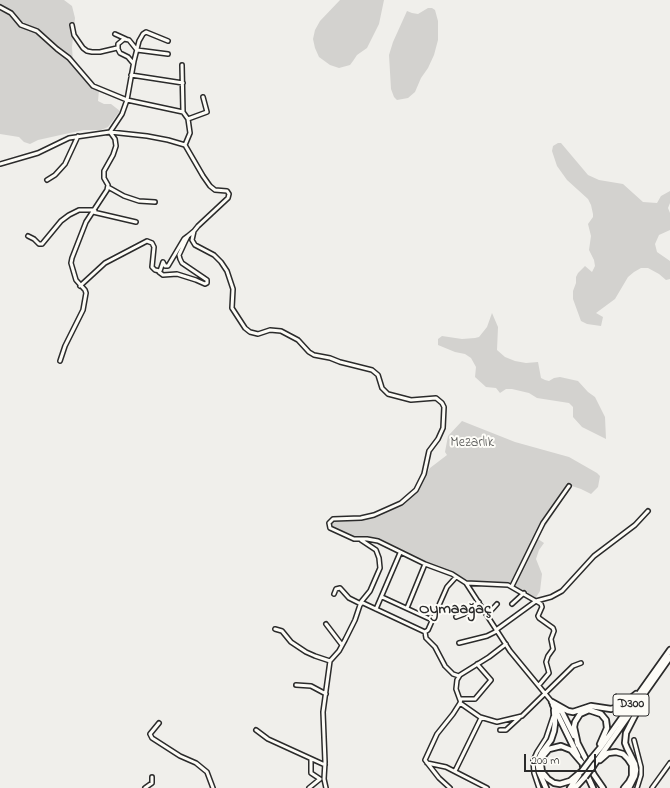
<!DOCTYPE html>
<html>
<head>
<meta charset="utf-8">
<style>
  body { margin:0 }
  #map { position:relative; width:670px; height:788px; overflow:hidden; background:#f0efeb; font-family:"Indie Flower",sans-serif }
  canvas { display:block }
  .scale { position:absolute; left:524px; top:754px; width:72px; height:18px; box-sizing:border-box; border:2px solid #2b2b2b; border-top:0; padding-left:5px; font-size:12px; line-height:14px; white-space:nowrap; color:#2b2b2b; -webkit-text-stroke:3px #fdfcf7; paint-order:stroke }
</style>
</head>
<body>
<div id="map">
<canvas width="670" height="788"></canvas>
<div class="scale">200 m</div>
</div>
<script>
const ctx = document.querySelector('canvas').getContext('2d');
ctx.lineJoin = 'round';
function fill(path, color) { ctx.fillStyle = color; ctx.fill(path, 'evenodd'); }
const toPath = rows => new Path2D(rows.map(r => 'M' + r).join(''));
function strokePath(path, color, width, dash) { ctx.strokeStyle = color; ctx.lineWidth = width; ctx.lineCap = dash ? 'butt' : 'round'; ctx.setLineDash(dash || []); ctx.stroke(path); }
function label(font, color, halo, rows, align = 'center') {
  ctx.font = font + ' "Indie Flower",sans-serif'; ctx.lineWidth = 4; ctx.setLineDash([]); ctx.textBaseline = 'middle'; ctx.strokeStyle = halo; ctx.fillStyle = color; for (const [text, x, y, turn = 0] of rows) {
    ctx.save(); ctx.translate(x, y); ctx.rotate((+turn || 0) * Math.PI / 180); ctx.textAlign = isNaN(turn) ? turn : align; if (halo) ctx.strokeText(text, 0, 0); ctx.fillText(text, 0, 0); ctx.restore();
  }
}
const green = toPath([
  [0,0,64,0,72,6,75,18,72,47,73,62,94,87,99,90,98,101,104,104,111,104,120,111,108,127,101,130,84,130,65,134,38,140,30,144,24,142,19,137,0,134],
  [340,0,384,0,379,24,367,48,357,55,353,61,350,65,339,68,330,65,319,57,315,48,313,39,315,30,320,21],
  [428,8,432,8,435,10,438,21,438,40,434,55,428,68,421,78,415,92,408,98,397,100,394,97,391,89,389,55,393,42,407,11,412,13,418,14],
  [558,143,561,143,588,175,599,180,623,184,643,202,657,203,661,196,670,191,670,203,668,208,670,213,670,230,659,235,655,244,657,252,670,261,670,279,666,280,659,274,648,268,641,268,634,272,628,277,615,299,596,313,603,317,601,326,587,324,581,321,573,299,573,291,576,283,576,277,578,273,585,266,592,272,595,266,594,260,589,250,591,236,588,224,593,217,593,214,591,205,588,199,567,180,557,166,552,151,553,146],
  [492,313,498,327,497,350,505,357,515,361,526,363,538,362,541,378,545,380,549,381,554,378,560,377,578,381,588,392,595,397,605,417,606,439,582,427,573,417,573,407,569,403,537,398,529,393,512,389,506,389,500,393,496,388,486,387,475,377,476,367,471,358,465,354,455,352,438,345,438,339,442,336,462,339,475,338,479,337,487,327],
  [462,421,515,442,569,457,597,473,600,476,598,487,591,494,581,489,572,486,544,528,538,539,544,543,539,550,536,559,542,574,540,591,535,599,512,584,469,581,452,572,430,564,368,538,354,539,332,526,332,523,335,519,358,520,374,517,405,502,419,487,430,468,447,455,445,452,448,436]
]);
const minor = toPath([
  [0,7,11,13,21,25,37,31,57,49,69,58,93,86,127,100,183,112],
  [72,25,74,35,83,48,87,51,92,52,100,52,117,48],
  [115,34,126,39],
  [133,63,128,57,120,53,118,49,118,44,124,39,129,40,137,50,168,54],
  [182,65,183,112,188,119,190,133,185,145],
  [131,75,183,83],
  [188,119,207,112,203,97],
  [0,164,38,153,69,138,110,132,147,136,168,140,185,145,203,176,210,186,215,190,227,191,229,194,228,198,198,226,194,231,192,240,195,245,214,255,221,262,227,271,233,289,232,308,245,328,250,332,258,334,270,330,281,331,298,340,309,352,314,355,330,358,340,362,372,370,378,375,382,388,388,394,411,400,436,398,442,403,444,407,443,428,438,439,429,451,424,474,416,490,401,503,374,515,361,518,333,519,329,523,330,528,354,539,367,539,378,541,425,564,452,574,466,583,510,651,552,702],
  [47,180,55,175,65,164,78,136],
  [108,187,124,196,139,201,155,202],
  [93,212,136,222],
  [28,236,34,239,39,244,42,244,61,221,69,215,79,210,95,210],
  [159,272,163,275,177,274,196,280,205,284,207,283,207,280,182,263,180,259,179,255,185,242,188,236,194,231],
  [80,286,105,263,147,241,152,243,154,247,152,267,155,270,160,271,163,262,165,266,168,266,184,239,188,236],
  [60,361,65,346,83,310,86,293,85,290,76,280,71,263,72,258,86,222,107,190,108,185,104,178,104,171,113,155,116,146,115,139,110,132,122,114,127,100,134,61,139,41,143,34,146,32,168,41],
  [466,583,508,585,541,604,542,607,538,616,539,618,553,628,554,631,551,639,553,649,548,656,546,662,549,673,539,685],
  [512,586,543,523,569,486],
  [334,594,336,589,340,588,349,598,361,604],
  [382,597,432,620],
  [361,602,425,632,428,630,447,587,456,577],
  [512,604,524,593],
  [407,608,425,564],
  [376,609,400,553],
  [487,615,497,604],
  [456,617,464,614,479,602],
  [326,624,342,645],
  [275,629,282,631,291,642,306,652,315,656,330,661],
  [496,630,536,601,551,597,562,591,594,556,635,525,648,511],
  [425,632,426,638,435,647,445,666,453,674,459,676],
  [459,643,487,636,497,631],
  [477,664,491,680,475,699,461,699,460,703,480,717,497,722,522,716,573,666,581,663],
  [296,685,311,686,326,694],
  [460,700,456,689,457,680,460,675,489,657,506,644],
  [159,723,150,734,152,738,180,756,196,763,207,772,213,788],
  [256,730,268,739,325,765],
  [500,730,506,730,519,718],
  [634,740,641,767,641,775,637,788],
  [311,759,311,773,320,779],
  [427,763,446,767,487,788],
  [455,771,481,718],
  [145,788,152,783,152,777],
  [309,788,320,779],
  [326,788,324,779,325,762,323,712,330,661,339,651,345,640,355,620,361,602,370,591,380,568,379,558,376,550,361,540],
  [450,788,439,778,425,760,437,734,453,714,460,703],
  [539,788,534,773,533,761,537,752,546,738,553,717],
  [652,788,670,763]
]);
const highway = toPath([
  [552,702,568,711,573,712,591,706,611,709,621,706,636,694],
  [553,705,578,756],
  [557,708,562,712,574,736],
  [577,742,594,775,603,788],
  [578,745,574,727,575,722,580,714,589,710,601,714,606,720,607,728,600,744],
  [591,759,601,747,670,650],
  [600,760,608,753,616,752,623,754,628,759,632,765,632,776,629,782,624,788],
  [594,765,670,657],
  [583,766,593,788],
  [582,771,570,781,560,784,554,783,548,779,542,772,541,765,543,756,549,749,561,746,571,750,583,764],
  [546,788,539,772,538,766,538,760,542,752,551,740,554,731,555,723,554,710],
  [570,788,579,775],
  [575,788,585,777],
  [629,788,635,776,636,770,635,764,627,748,625,743,626,733,645,696]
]);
const highwayBridge = toPath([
  [582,771,591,759],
  [585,777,594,765]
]);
const shields = [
  [631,705,36]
];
const shieldNames = [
  ["D300",631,705]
];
const parkNames = [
  ["Mezarlık",472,444]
];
const quarterNames = [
  ["Oymaağaç",455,610]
];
fill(green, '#d3d2cf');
strokePath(minor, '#2b2b2b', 6);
strokePath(highway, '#2b2b2b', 8);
strokePath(minor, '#fdfcf7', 3);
strokePath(highway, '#fdfcf7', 4.5);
strokePath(highwayBridge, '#2b2b2b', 8, []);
strokePath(highwayBridge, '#fdfcf7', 4.5);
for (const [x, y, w] of shields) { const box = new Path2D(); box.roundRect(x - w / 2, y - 11, w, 22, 3); ctx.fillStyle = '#fdfcf7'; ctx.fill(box); strokePath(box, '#2b2b2b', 1); }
label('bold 13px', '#2b2b2b', null, shieldNames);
label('14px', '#555554', '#fdfcf7', parkNames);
label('bold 16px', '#2b2b2b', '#fdfcf7', quarterNames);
</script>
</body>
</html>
